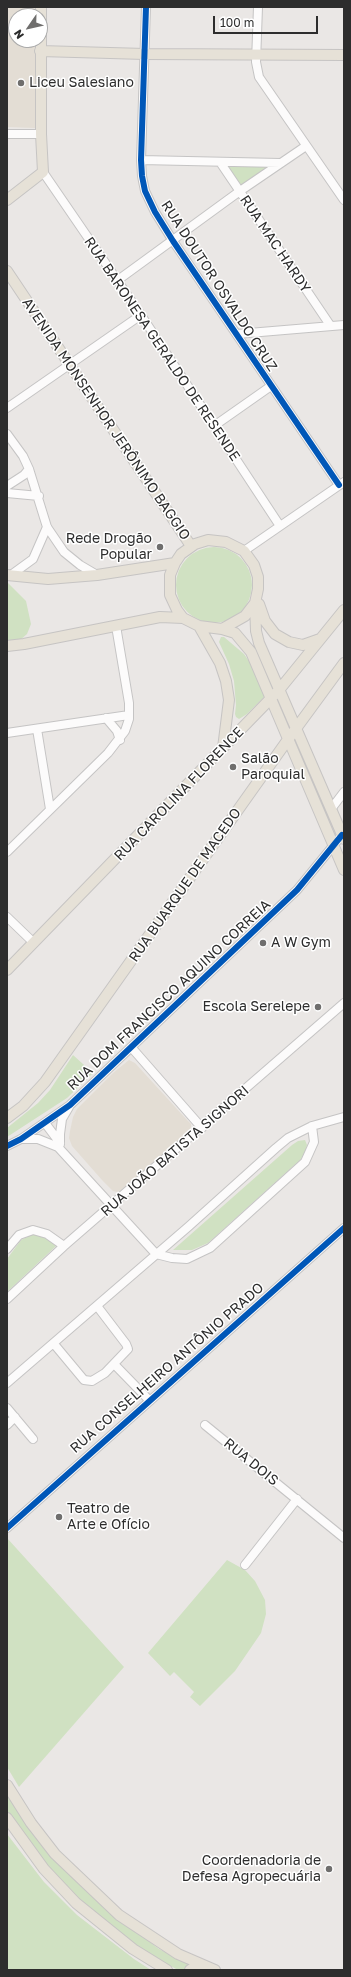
<!DOCTYPE html>
<html>
<head>
<meta charset="utf-8">
<style>
  body { margin:0 }
  #map { position:relative; width:351px; height:1977px; overflow:hidden; background:#eae7e5; font-family:"Golos Text",sans-serif }
  canvas { display:block }
  .frame { position:absolute; inset:0; border:8px solid #2d2d2d; pointer-events:none }
  .north { position:absolute; left:8px; top:8px; width:40px; height:40px; box-sizing:border-box; background:#fff; border:1px solid #ababab; border-radius:50%; rotate:236deg; font-size:11px; font-weight:700; line-height:16px; text-align:center; color:#2d2d2d }
  .north::after { content:''; display:block; margin:auto; width:14px; height:18px; background:#6f6e6d; clip-path:polygon(50% 0,100% 100%,50% 72%,0 100%) }
  .scale { position:absolute; left:213px; top:16px; width:105px; height:18px; box-sizing:border-box; border:2px solid #2d2d2d; border-top:0; padding-left:5px; font-size:12px; line-height:14px; white-space:nowrap; color:#2d2d2d; -webkit-text-stroke:3px #fff; paint-order:stroke }
</style>
</head>
<body>
<div id="map">
<canvas width="351" height="1977"></canvas>
<div class="frame"></div>
<div class="north">N</div>
<div class="scale">100 m</div>
</div>
<script>
const ctx = document.querySelector('canvas').getContext('2d');
ctx.lineJoin = 'round';
function fill(path, color) { ctx.fillStyle = color; ctx.fill(path, 'evenodd'); }
const toPath = rows => new Path2D(rows.map(r => 'M' + r).join(''));
function strokePath(path, color, width, dash) { ctx.strokeStyle = color; ctx.lineWidth = width; ctx.lineCap = dash ? 'butt' : 'round'; ctx.setLineDash(dash || []); ctx.stroke(path); }
function label(font, color, halo, rows, align = 'center') {
  ctx.font = font + ' "Golos Text",sans-serif'; ctx.lineWidth = 3; ctx.setLineDash([]); ctx.textBaseline = 'middle'; ctx.strokeStyle = halo; ctx.fillStyle = color; for (const [text, x, y, turn = 0] of rows) {
    ctx.save(); ctx.translate(x, y); ctx.rotate((+turn || 0) * Math.PI / 180); ctx.textAlign = isNaN(turn) ? turn : align; if (halo) ctx.strokeText(text, 0, 0); ctx.fillText(text, 0, 0); ctx.restore();
  }
}
const education = toPath([
  [7,7,36,7,36,16,16,16,16,40,36,40,35,128,7,127],
  [129,1060,135,1063,187,1120,191,1124,191,1127,189,1131,126,1188,117,1192,113,1191,102,1180,72,1146,69,1138,70,1131,73,1117,77,1109,113,1073]
]);
const green = toPath([
  [227,166,270,167,242,186],
  '176 585a38 38 0 1 1 76 0a38 38 0 1 1-76 0Z',
  [7,582,26,601,31,624,27,634,19,641,7,642],
  [221,637,224,637,244,654,251,664,265,696,247,714,239,719,236,717,235,714,236,705,234,681,229,664,219,642],
  [73,1055,93,1073,67,1098,7,1137,7,1128,38,1103,50,1090],
  [305,1140,307,1145,305,1153,300,1160,208,1243,192,1250,173,1250,292,1145,298,1141],
  [33,1234,46,1237,56,1246,7,1292,7,1259,21,1240],
  [7,1538,124,1667,19,1787,7,1767],
  [227,1560,245,1570,255,1581,265,1600,266,1614,261,1633,235,1671,200,1706,190,1697,194,1692,174,1672,170,1676,148,1653],
  [7,1792,16,1806,123,1922,159,1949,187,1963,189,1967,186,1970,178,1970,154,1957,136,1945,82,1903,65,1886,34,1849,7,1812],
  [7,1834,44,1882,77,1915,134,1959,151,1970,7,1970]
]);
const minor = toPath([
  [146,7,141,160,142,176,145,191,155,212,173,241,339,485],
  [258,7,256,62,259,77,344,200],
  [7,134,41,134],
  [141,160,280,163],
  [220,162,330,325],
  [43,172,141,315,280,526],
  [118,280,240,191,306,146],
  [237,334,344,325],
  [7,408,141,315],
  [214,426,271,386],
  [7,434,23,456,29,469,47,527,64,552,80,565,97,575],
  [7,486,24,475,29,469],
  [7,493,39,496],
  [244,551,344,482],
  [11,575,33,559,47,527],
  [106,718,117,731,120,740],
  [37,729,50,809],
  [7,733,129,715],
  [331,809,344,792],
  [7,852,108,753,125,731,129,719,129,703,116,626],
  [7,917,34,943],
  [131,1047,202,1128],
  [45,1123,60,1143],
  [21,1139,38,1139,58,1147,156,1254,172,1258,187,1259,210,1248,305,1162,314,1142,312,1126],
  [60,1144,60,1134,62,1119,69,1107],
  [7,1146,21,1139,70,1105,297,890,342,835],
  [7,1249,19,1235,33,1230,47,1234,64,1246],
  [7,1299,64,1246,344,1003],
  [54,1344,84,1380,92,1381,105,1373,128,1349,126,1344,97,1306],
  [114,1364,150,1401],
  [7,1383,188,1227,276,1148,288,1138,312,1126,344,1117],
  [7,1408,33,1439],
  [7,1425,15,1417],
  [205,1425,344,1538],
  [7,1528,344,1228],
  [245,1565,297,1499]
]);
const major = toPath([
  [40,51,145,54,344,55],
  [7,200,43,172,41,134,41,7],
  [7,271,191,546],
  [7,575,48,579,97,575,175,563],
  [259,604,265,621,275,634,289,642,303,645,320,639],
  [199,626,220,663,226,681,229,700,223,748],
  [222,629,245,616,255,603],
  [7,646,24,644,160,617,183,618],
  [344,839,259,643,256,631,255,603,258,589,258,577,254,565,244,551,226,542,208,540,195,544,181,554,175,563,170,575,170,595,177,610,183,618,199,626,222,629,235,633,251,652,344,870],
  [7,970,279,690,344,610],
  [7,1118,23,1106,45,1082,289,738,344,663],
  [7,1785,31,1823,55,1854,119,1915,178,1954,215,1970],
  [7,1818,44,1869,76,1903,133,1949,167,1970],
  [190,1970,200,1964]
]);
const cycleway = toPath([
  [146,7,141,160,142,176,145,191,155,212,173,241,339,485],
  [7,1146,21,1139,70,1105,297,890,342,835],
  [7,1528,344,1228]
]);
const markers = [
  [21,83,4,"#6f6e6d"],
  [160,547,4,"#6f6e6d"],
  [233,767,4,"#6f6e6d"],
  [263,943,4,"#6f6e6d"],
  [318,1007,4,"#6f6e6d"],
  [59,1517,4,"#6f6e6d"],
  [329,1869,4,"#6f6e6d"]
];
const poiNames = [
  ["Liceu Salesiano",29,83],
  ["Rede Drogão",152,539,"right"],
  ["Popular",152,555,"right"],
  ["Salão",241,759],
  ["Paroquial",241,775],
  ["A W Gym",271,943],
  ["Escola Serelepe",310,1007,"right"],
  ["Teatro de",67,1509],
  ["Arte e Ofício",67,1525],
  ["Coordenadoria de",321,1861,"right"],
  ["Defesa Agropecuária",321,1877,"right"]
];
const streetNames = [
  ["RUA MAC HARDY",275,244,56],
  ["RUA DOUTOR OSVALDO CRUZ",219,286,57],
  ["RUA BARONESA GERALDO DE RESENDE",162,349,56],
  ["AVENIDA MONSENHOR JERÔNIMO BAGGIO",106,419,56],
  ["RUA CAROLINA FLORENCE",179,794,-46],
  ["RUA BUARQUE DE MACEDO",185,885,-55],
  ["RUA DOM FRANCISCO AQUINO CORREIA",169,995,-43],
  ["RUA JOÃO BATISTA SIGNORI",175,1151,-41],
  ["RUA CONSELHEIRO ANTÔNIO PRADO",167,1368,-41],
  ["RUA DOIS",251,1462,39]
];
fill(education, '#e3ddd4');
fill(green, '#d0e1c2');
strokePath(minor, '#c5c4c4', 10);
strokePath(major, '#c6c4c3', 12);
strokePath(minor, '#fcfbfb', 8);
strokePath(major, '#e6e1d7', 10);
strokePath(cycleway, '#0057b8', 6);
for (const [x, y, r, color] of markers) { const dot = new Path2D(); dot.arc(x, y, r, 0, 2 * Math.PI); ctx.fillStyle = color; ctx.fill(dot); strokePath(dot, '#fff', 1.5); }
label('14px', '#2d2d2d', '#fff', poiNames, 'left');
label('14px', '#2d2d2d', '#fff', streetNames);
</script>
</body>
</html>
